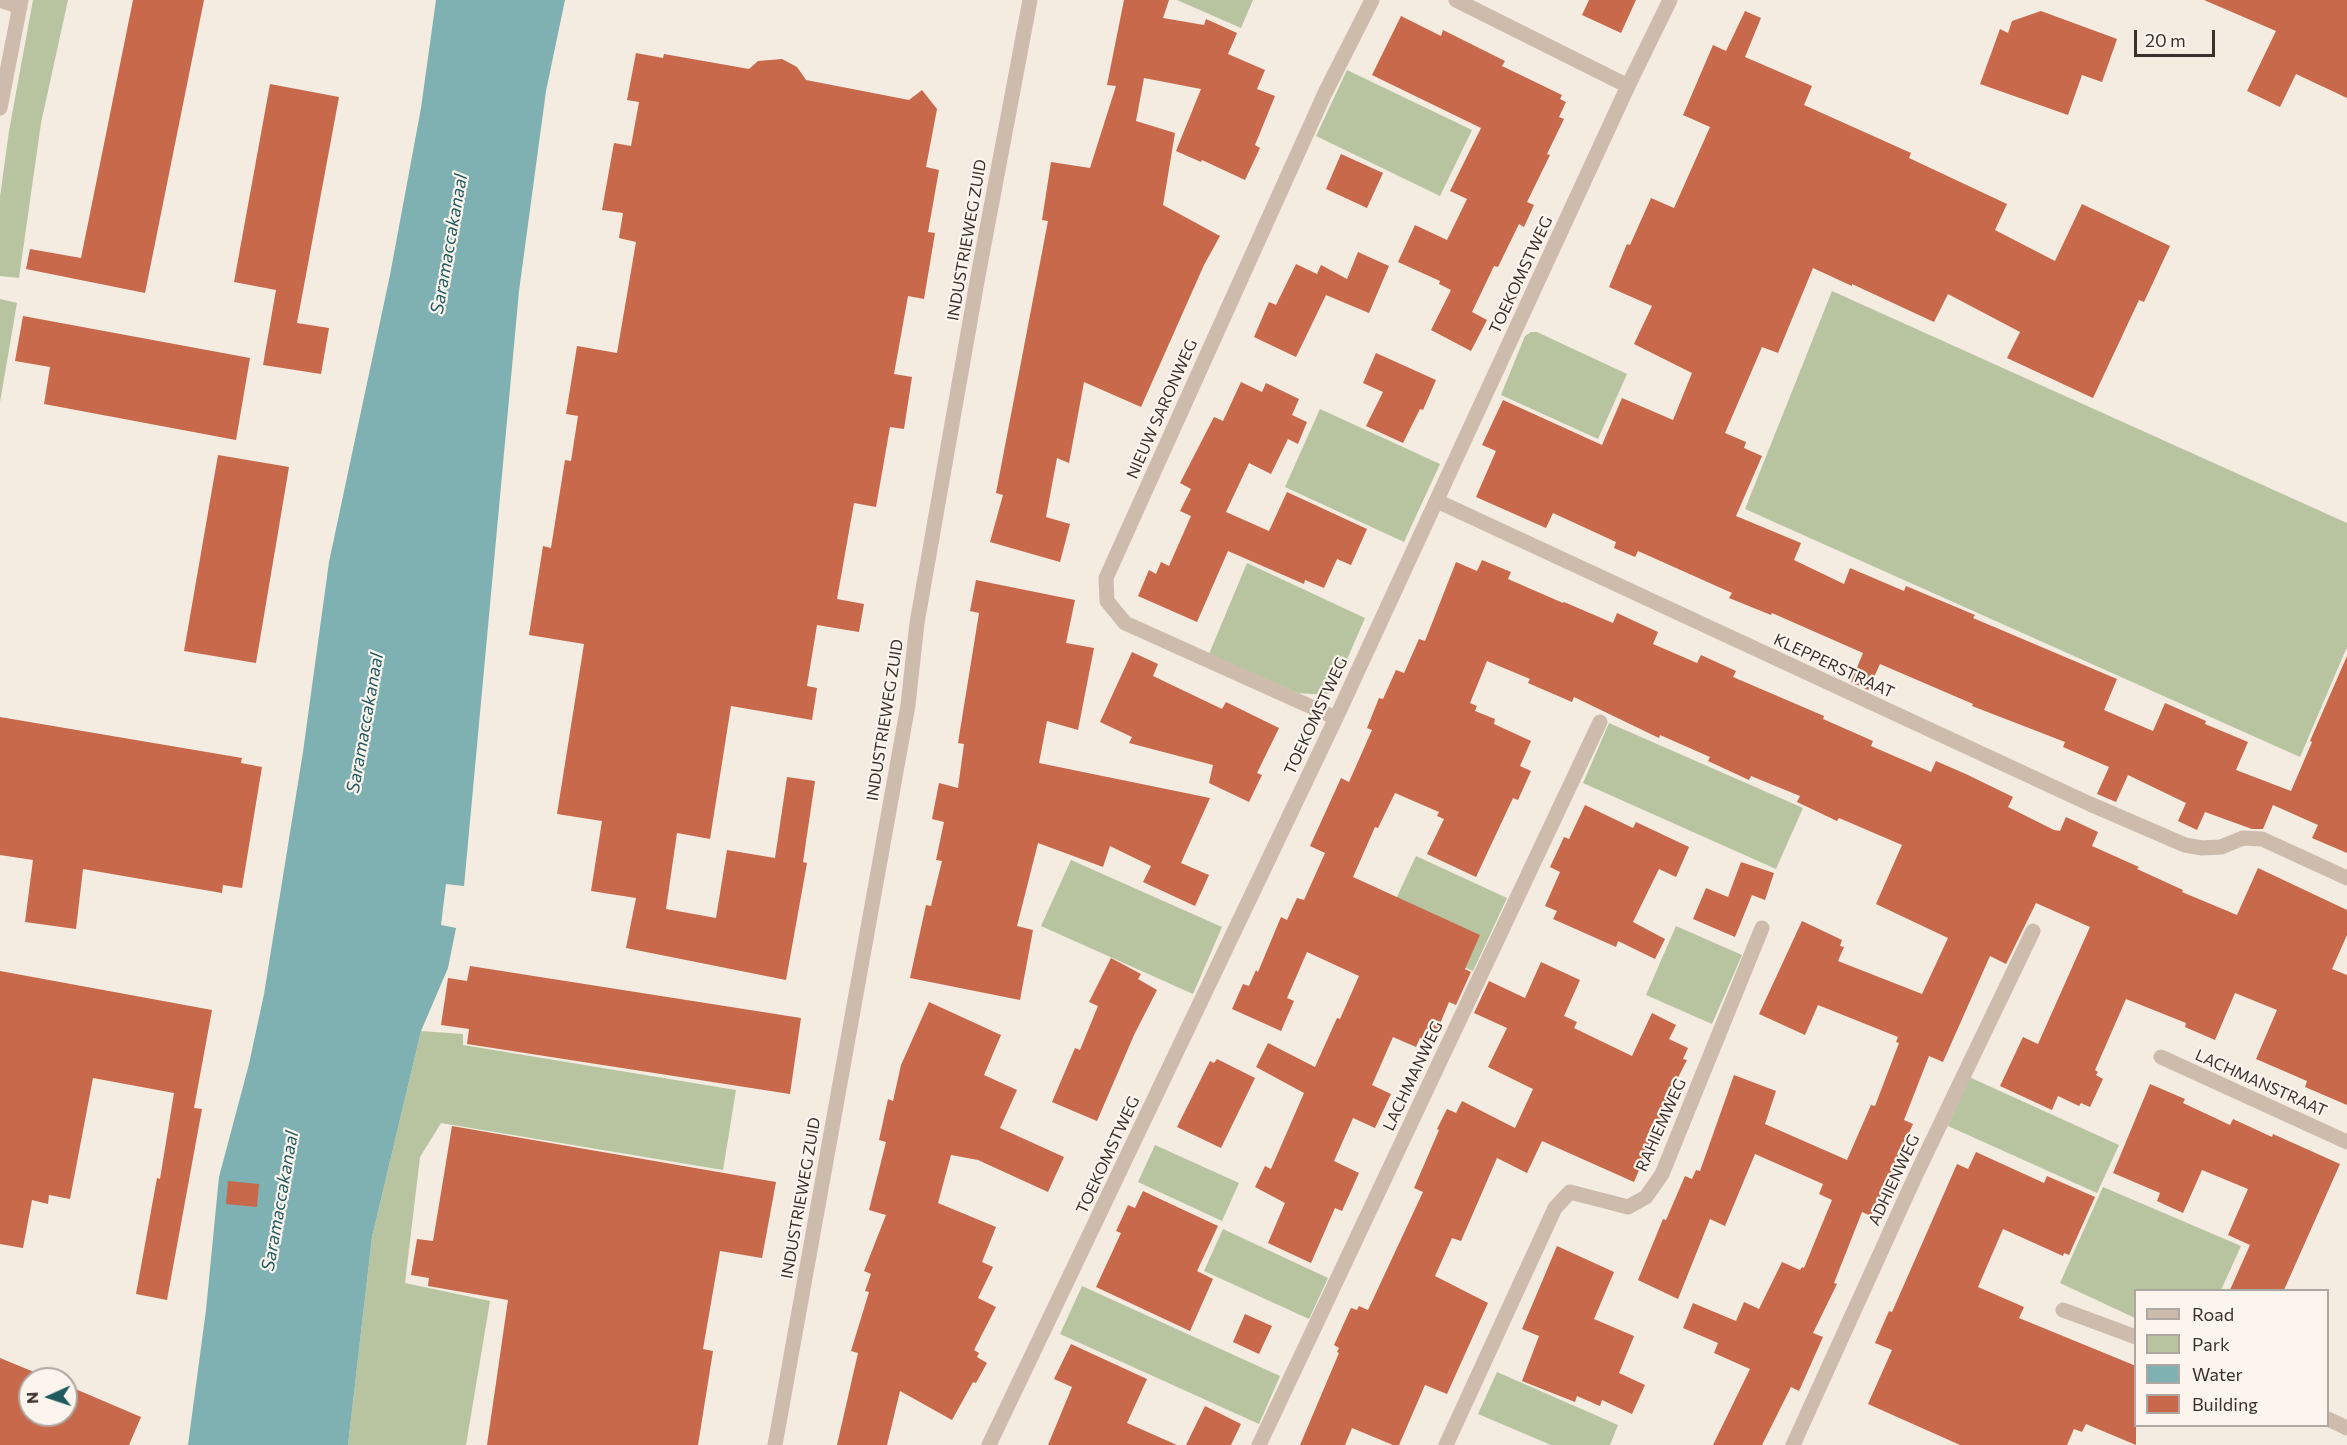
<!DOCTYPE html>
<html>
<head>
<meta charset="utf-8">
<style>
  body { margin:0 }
  #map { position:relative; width:2347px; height:1445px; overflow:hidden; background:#f4ebe1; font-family:Commissioner,sans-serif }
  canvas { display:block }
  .legend { position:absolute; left:2134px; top:1289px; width:195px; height:138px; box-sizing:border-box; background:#fbf5ee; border:2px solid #aea6a0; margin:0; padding:8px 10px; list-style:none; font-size:18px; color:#3b302b }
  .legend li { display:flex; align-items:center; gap:12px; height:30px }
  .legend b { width:30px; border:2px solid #aea6a0 }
  .north { position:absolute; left:18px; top:1367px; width:60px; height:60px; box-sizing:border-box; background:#fbf5ee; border:2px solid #aea6a0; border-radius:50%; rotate:267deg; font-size:16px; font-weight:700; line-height:24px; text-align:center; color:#3b302b }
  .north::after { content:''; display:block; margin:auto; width:21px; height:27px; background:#1f5a5e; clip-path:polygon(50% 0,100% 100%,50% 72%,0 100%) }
  .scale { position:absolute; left:2134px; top:30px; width:81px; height:27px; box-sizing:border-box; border:3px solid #3b302b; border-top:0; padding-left:8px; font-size:18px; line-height:21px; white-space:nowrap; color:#3b302b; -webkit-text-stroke:4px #fbf5ee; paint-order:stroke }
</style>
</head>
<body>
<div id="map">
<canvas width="2347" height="1445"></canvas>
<ul class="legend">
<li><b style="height:8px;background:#cdbbac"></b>Road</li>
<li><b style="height:16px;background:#b8c4a0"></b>Park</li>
<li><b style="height:16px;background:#7fb0b2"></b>Water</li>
<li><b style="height:16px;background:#c8694b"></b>Building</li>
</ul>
<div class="north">N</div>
<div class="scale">20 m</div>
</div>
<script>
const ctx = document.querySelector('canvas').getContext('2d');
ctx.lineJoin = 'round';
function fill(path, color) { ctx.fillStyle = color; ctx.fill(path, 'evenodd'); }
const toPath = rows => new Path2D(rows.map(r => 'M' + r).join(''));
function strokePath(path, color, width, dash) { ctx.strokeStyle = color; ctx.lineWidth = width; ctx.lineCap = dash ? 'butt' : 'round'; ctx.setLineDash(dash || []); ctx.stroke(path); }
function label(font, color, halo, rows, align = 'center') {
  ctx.font = font + ' Commissioner,sans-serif'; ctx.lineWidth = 4.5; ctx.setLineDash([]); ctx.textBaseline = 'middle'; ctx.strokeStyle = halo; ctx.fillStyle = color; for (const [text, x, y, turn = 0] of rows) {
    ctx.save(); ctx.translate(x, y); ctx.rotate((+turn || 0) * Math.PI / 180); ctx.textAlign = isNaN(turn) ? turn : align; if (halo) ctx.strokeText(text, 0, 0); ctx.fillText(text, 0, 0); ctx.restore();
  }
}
const green = toPath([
  [33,0,68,0,41,123,19,278,0,276,0,197,9,131],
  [1177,0,1253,0,1241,28],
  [1347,70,1472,130,1440,196,1316,136],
  [1832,291,2347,523,2347,647,2300,757,1745,509],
  [0,299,17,303,0,402],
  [1531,332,1537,332,1627,374,1598,439,1501,395,1525,336],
  [1320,409,1440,464,1404,542,1285,487],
  [1247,563,1365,618,1335,687,1326,695,1298,693,1209,654],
  [1609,723,1803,808,1776,869,1583,783],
  [1416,856,1507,898,1473,971,1382,929],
  [1071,860,1222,927,1193,994,1041,926],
  [1676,926,1742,955,1712,1024,1646,995],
  [421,1031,463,1034,463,1045,736,1090,723,1170,441,1123,420,1157,405,1283,490,1301,466,1445,348,1445,372,1237],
  [1969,1077,2119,1145,2097,1193,1948,1126],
  [1155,1145,1239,1183,1222,1221,1138,1182],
  [2103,1187,2241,1246,2221,1290,2136,1290,2135,1318,2060,1283],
  [1223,1229,1328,1278,1309,1319,1204,1271],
  [1082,1286,1280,1376,1259,1424,1060,1334],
  [1497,1372,1618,1425,1610,1445,1551,1445,1478,1414]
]);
const water = toPath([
  [436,0,565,0,546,91,519,291,464,886,446,884,441,925,456,928,448,968,421,1031,372,1237,348,1445,188,1445,206,1310,219,1177,249,1064,264,994,303,752,329,562,390,275,421,108]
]);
const building = toPath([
  [133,0,204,0,145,293,26,269,30,249,81,258],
  [1124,0,1169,0,1163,18,1204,25,1206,19,1237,33,1228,54,1265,70,1257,89,1275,96,1255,145,1260,148,1245,180,1202,160,1201,162,1176,151,1201,89,1144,78,1136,121,1175,133,1163,205,1220,236,1204,265,1141,407,1084,382,1069,463,1057,458,1046,517,1070,524,1060,562,990,542,1003,495,996,493,1048,221,1042,220,1051,162,1090,168,1116,86,1107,85],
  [1589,0,1636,0,1621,33,1582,15],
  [2204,0,2347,0,2347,98,2296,74,2280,107,2247,91,2276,31],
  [1745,11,1761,18,1745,57,1812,86,1804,105,1911,153,1909,158,2007,204,1995,230,2055,261,2082,204,2170,246,2144,302,2139,300,2093,398,2007,358,2020,332,1948,294,1934,322,1852,284,1852,286,1813,268,1778,353,1762,347,1725,433,1746,442,1744,448,1762,456,1736,516,1801,543,1794,560,1844,584,1850,568,1904,591,1906,586,1975,615,1973,618,2117,679,2104,710,2153,731,2165,703,2206,721,2205,724,2248,742,2236,770,2291,791,2312,742,2310,741,2347,656,2347,853,2312,838,2318,825,2273,805,2263,829,2252,829,2205,812,2197,830,2178,821,2186,803,2128,775,2116,802,2097,794,2109,767,2063,747,2065,742,1972,706,1973,704,1880,664,1868,690,1851,682,1863,653,1772,613,1771,615,1729,598,1732,593,1638,551,1635,557,1614,548,1616,542,1553,513,1546,528,1476,497,1496,451,1482,445,1503,400,1602,445,1622,398,1673,420,1692,373,1634,344,1652,306,1609,287,1627,244,1630,245,1651,198,1674,208,1710,127,1683,115,1713,45,1726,51],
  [2041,11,2117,39,2102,82,2082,75,2068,115,1980,84,2000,29,2008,33,2012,21],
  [1401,16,1441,36,1443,30,1505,61,1502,66,1562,95,1560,99,1566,102,1559,117,1564,119,1547,154,1550,155,1527,202,1534,205,1524,227,1519,224,1498,267,1494,266,1472,312,1487,320,1471,351,1431,330,1451,290,1439,284,1440,281,1398,262,1415,225,1447,240,1467,199,1450,191,1481,128,1372,75],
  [636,53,663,58,664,54,749,69,758,61,782,59,797,67,806,80,909,100,922,90,937,109,926,167,939,170,928,232,935,233,924,299,908,296,894,374,912,377,904,429,890,427,876,507,854,503,837,599,864,604,859,632,817,625,807,686,817,688,812,720,731,706,710,839,677,833,666,909,716,918,727,850,775,858,787,777,815,781,803,862,807,863,786,980,626,948,636,898,591,891,602,821,557,814,584,644,529,635,543,546,551,548,565,460,571,461,578,416,566,414,577,346,617,353,636,242,619,238,623,213,602,210,614,143,631,146,639,102,627,100],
  [270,84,339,97,297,323,329,328,321,374,263,365,276,290,234,282],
  [1341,154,1383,173,1367,208,1326,189],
  [1358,252,1389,266,1369,313,1326,295,1296,357,1254,337,1269,302,1276,305,1296,264,1317,274,1321,265,1347,279],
  [23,316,250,358,236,440,44,404,50,367,15,361],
  [1376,353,1436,380,1423,410,1420,409,1403,443,1366,426,1383,392,1363,383],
  [1241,382,1262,392,1266,383,1299,399,1292,415,1307,422,1298,444,1288,439,1271,474,1249,463,1226,512,1269,531,1287,492,1367,529,1351,565,1337,559,1324,588,1305,580,1304,584,1228,551,1197,622,1138,596,1149,570,1156,574,1161,562,1169,566,1191,516,1180,511,1191,489,1180,483,1214,417,1223,421],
  [218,455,289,467,256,663,184,651],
  [1482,560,1511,572,1508,579,1563,603,1564,602,1613,623,1617,613,1658,632,1653,644,1697,663,1701,655,1736,671,1733,677,1824,716,1823,719,1873,741,1871,746,1931,772,1936,761,1968,775,2013,797,2008,807,2054,830,2060,831,2066,817,2098,832,2092,846,2139,867,2137,869,2183,890,2182,892,2237,915,2258,868,2347,910,2347,935,2332,969,2347,975,2347,1105,2305,1087,2307,1081,2256,1059,2277,1010,2235,993,2215,1040,2185,1027,2186,1023,2126,999,2095,1070,2098,1072,2096,1075,2103,1079,2090,1107,2081,1103,2079,1106,2058,1096,2052,1110,2000,1086,2023,1037,2038,1044,2090,927,2036,903,2006,964,1990,956,1943,1062,1929,1056,1904,1120,1913,1124,1871,1216,1862,1212,1834,1283,1837,1284,1813,1333,1823,1337,1799,1391,1791,1387,1762,1445,1713,1445,1750,1369,1714,1353,1718,1343,1683,1328,1693,1303,1736,1321,1744,1302,1759,1309,1782,1262,1800,1270,1802,1267,1804,1268,1832,1200,1819,1194,1823,1184,1755,1154,1725,1226,1710,1219,1678,1299,1638,1280,1663,1219,1666,1220,1685,1176,1692,1179,1696,1170,1700,1171,1734,1075,1776,1091,1765,1124,1847,1160,1871,1105,1875,1106,1899,1043,1896,1042,1898,1037,1818,1005,1805,1035,1759,1014,1802,921,1842,940,1840,946,1844,947,1838,961,1922,994,1948,938,1876,904,1902,845,1839,818,1837,821,1797,802,1800,796,1751,776,1749,780,1708,761,1710,757,1660,735,1659,738,1574,697,1572,702,1528,683,1530,679,1487,661,1470,703,1477,706,1475,711,1495,719,1494,724,1531,741,1520,766,1531,771,1518,800,1513,798,1476,877,1427,854,1444,819,1437,816,1439,812,1395,793,1378,828,1375,827,1353,877,1480,935,1465,969,1471,972,1456,1005,1449,1002,1432,1043,1420,1038,1416,1047,1393,1037,1372,1085,1391,1094,1375,1128,1353,1118,1334,1161,1359,1173,1342,1211,1335,1208,1311,1263,1268,1243,1285,1203,1255,1187,1265,1166,1271,1169,1304,1093,1256,1067,1268,1043,1315,1067,1337,1018,1340,1019,1359,976,1307,952,1287,998,1294,1001,1281,1031,1232,1009,1243,984,1249,986,1256,970,1258,972,1281,917,1287,920,1297,898,1304,900,1325,853,1310,846,1341,778,1349,782,1372,730,1367,728,1379,698,1383,699,1396,670,1404,673,1419,639,1425,641,1456,562,1477,571],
  [976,580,1075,600,1066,643,1094,648,1078,730,1047,721,1039,763,1210,798,1181,863,1209,875,1195,906,1143,882,1151,866,1110,846,1103,867,1038,843,1017,926,1033,930,1020,1000,910,978,926,905,931,906,942,861,936,860,944,822,932,819,939,783,958,788,964,744,958,743,979,613,970,611],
  [1132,652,1158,664,1153,676,1222,709,1226,702,1279,728,1257,773,1262,775,1249,802,1209,783,1213,765,1129,743,1132,737,1100,722],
  [0,717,242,758,241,763,262,767,242,888,223,885,222,893,83,869,76,929,25,922,33,860,0,855],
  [1585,805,1633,828,1636,822,1689,847,1676,877,1659,869,1633,922,1665,939,1655,959,1618,941,1616,947,1553,919,1557,911,1545,906,1560,872,1550,867,1564,837,1569,839],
  [1741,862,1774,873,1765,900,1752,895,1735,937,1693,919,1706,888,1728,897],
  [1111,958,1141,974,1138,979,1157,990,1134,1035,1097,1121,1052,1102,1075,1048,1080,1050,1098,1006,1089,1002],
  [1541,962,1580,980,1564,1016,1577,1022,1574,1028,1632,1056,1652,1013,1676,1025,1669,1039,1688,1048,1683,1059,1687,1060,1659,1115,1665,1118,1651,1148,1649,1147,1634,1182,1542,1141,1527,1173,1497,1158,1461,1241,1452,1238,1435,1276,1488,1303,1447,1394,1425,1385,1399,1445,1393,1445,1352,1428,1345,1445,1300,1445,1339,1353,1337,1352,1339,1348,1334,1345,1351,1308,1357,1310,1359,1306,1368,1310,1423,1192,1414,1188,1439,1130,1437,1129,1447,1109,1456,1113,1462,1101,1515,1128,1533,1089,1488,1067,1507,1028,1474,1013,1489,981,1525,998],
  [470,966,801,1018,790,1094,467,1044,469,1029,441,1025,448,978,467,981],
  [0,971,212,1010,194,1108,202,1109,167,1300,136,1294,157,1178,160,1179,174,1093,93,1078,70,1199,49,1195,48,1204,32,1200,23,1248,0,1244],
  [929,1002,1001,1035,984,1075,1017,1090,1000,1128,1064,1157,1048,1192,978,1160,951,1155,938,1203,996,1227,982,1262,993,1267,978,1298,996,1307,974,1350,979,1353,977,1357,987,1363,976,1383,973,1382,952,1420,900,1391,887,1445,837,1445,858,1353,851,1351,869,1292,865,1291,871,1274,864,1271,886,1215,869,1210,886,1142,879,1140,888,1099,893,1101,901,1065],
  [1217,1059,1255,1078,1221,1148,1177,1127,1210,1061,1214,1063],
  [2150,1084,2185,1099,2183,1103,2230,1125,2233,1119,2272,1137,2273,1134,2340,1164,2284,1290,2230,1290,2250,1245,2228,1235,2248,1189,2202,1170,2183,1213,2157,1201,2160,1193,2113,1173],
  [452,1126,776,1182,762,1258,720,1251,703,1349,713,1351,698,1445,487,1445,508,1300,428,1286,429,1278,411,1275,417,1239,433,1241],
  [1976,1152,2044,1183,2047,1176,2095,1197,2069,1255,2064,1253,2063,1256,2003,1229,1978,1287,2024,1307,2019,1318,2136,1366,2136,1445,2086,1424,2082,1432,2074,1429,2067,1445,1960,1445,1868,1404,1892,1350,1875,1343,1889,1311,1892,1312,1957,1164,1968,1169],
  [228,1181,259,1184,257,1207,226,1204],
  [1143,1191,1218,1226,1197,1271,1213,1279,1190,1331,1096,1287,1121,1233,1116,1231,1128,1205,1135,1208],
  [1557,1246,1614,1272,1594,1319,1634,1336,1619,1373,1645,1385,1632,1414,1602,1400,1600,1406,1577,1396,1575,1402,1522,1381,1539,1336,1522,1329],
  [1245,1314,1272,1326,1259,1354,1233,1342],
  [1071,1344,1147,1379,1127,1423,1177,1445,1048,1445,1072,1387,1054,1379],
  [0,1358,51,1379,30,1379,30,1415,66,1415,66,1385,141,1417,129,1445,0,1445],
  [1205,1406,1241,1424,1231,1445,1186,1445]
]);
const minor = toPath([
  [0,0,20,7],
  [1456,0,1628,86],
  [0,108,21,0],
  [1437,501,2090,804,2185,845,2202,848,2221,847,2243,838,2262,839,2347,878],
  [1336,718,1125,623,1107,601,1106,578,1325,93,1372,0],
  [2161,1057,2347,1142],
  [2063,1310,2136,1337],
  [2328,1419,2347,1428],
  [775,1445,908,705,917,623,978,276,1030,0],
  [989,1445,1336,718,1628,86,1670,0],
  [1259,1445,1600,722],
  [1446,1445,1555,1208,1570,1192,1628,1207,1646,1197,1662,1174,1762,928],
  [1793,1445,1914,1179,2033,931]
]);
const streetNames = [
  ["INDUSTRIEWEG ZUID",967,240,-80],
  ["TOEKOMSTWEG",1521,275,-65],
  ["NIEUW SARONWEG",1162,409,-66],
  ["KLEPPERSTRAAT",1834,666,25],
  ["TOEKOMSTWEG",1316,716,-65],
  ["INDUSTRIEWEG ZUID",885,720,-81],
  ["LACHMANWEG",1413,1076,-65],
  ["LACHMANSTRAAT",2261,1083,24],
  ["RAHIEMWEG",1661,1125,-66],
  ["TOEKOMSTWEG",1108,1155,-65],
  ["ADHIENWEG",1894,1180,-65],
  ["INDUSTRIEWEG ZUID",801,1198,-80]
];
const waterNames = [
  ["Saramaccakanaal",449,244,-80],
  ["Saramaccakanaal",365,723,-80],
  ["Saramaccakanaal",280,1201,-80]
];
fill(green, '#b8c4a0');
fill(water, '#7fb0b2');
fill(building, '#c8694b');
strokePath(minor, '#cdbbac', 15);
label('16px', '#3b302b', '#fbf5ee', streetNames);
label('italic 18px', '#1f5a5e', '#fbf5ee', waterNames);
</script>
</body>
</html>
